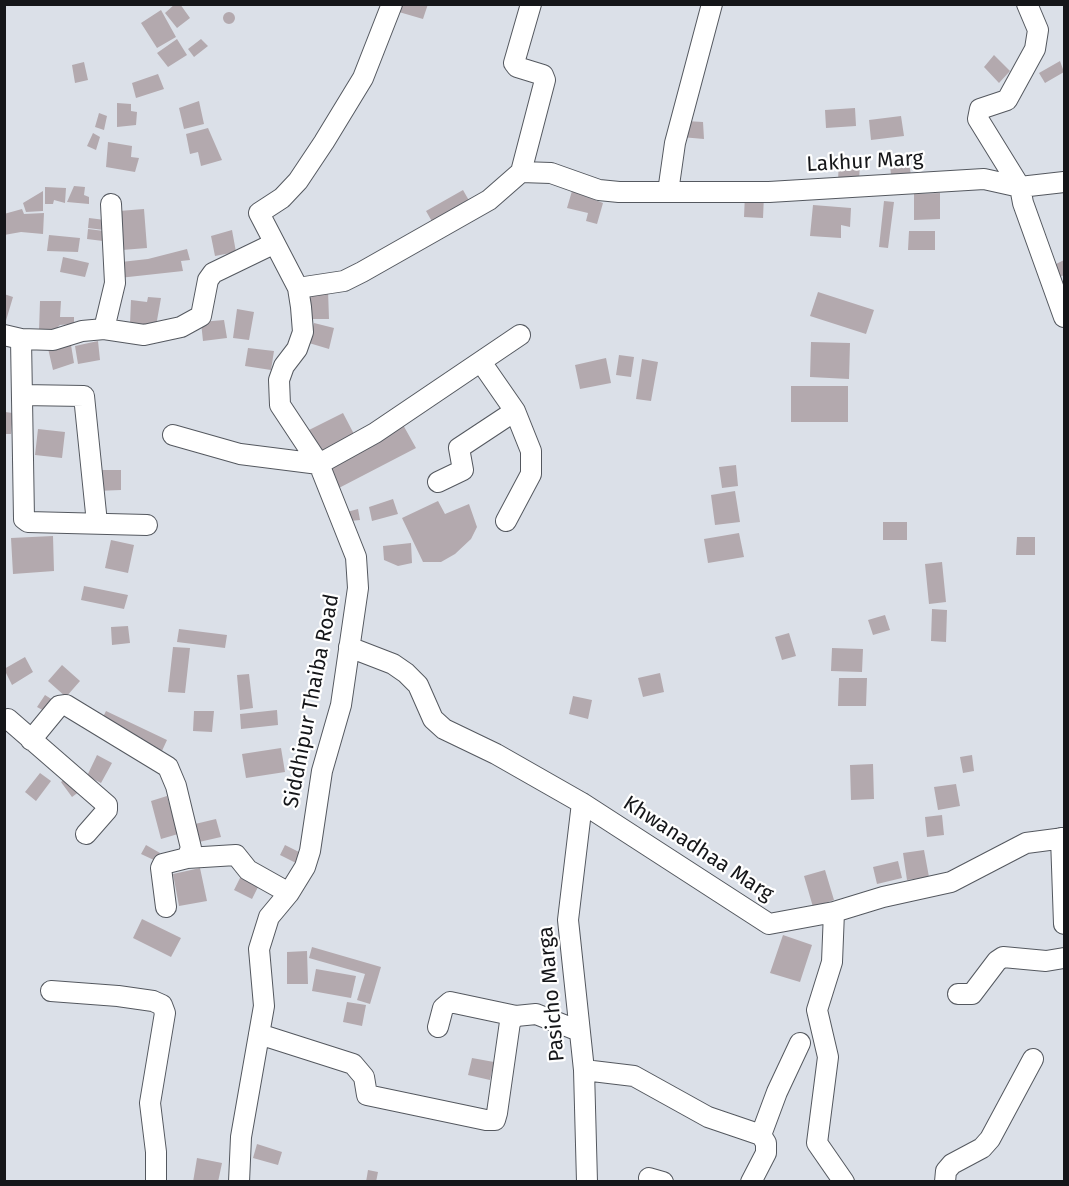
<!DOCTYPE html>
<html>
<head>
<meta charset="utf-8">
<style>
  body { margin:0 }
  #map { position:relative; width:1069px; height:1186px; overflow:hidden; background:#dbe0e8; font-family:"Fira Sans",sans-serif }
  canvas { display:block }
  .frame { position:absolute; inset:0; border:6px solid #151619; pointer-events:none }
</style>
</head>
<body>
<div id="map">
<canvas width="1069" height="1186"></canvas>
<div class="frame"></div>
</div>
<script>
const ctx = document.querySelector('canvas').getContext('2d');
ctx.lineJoin = 'round';
function fill(path, color) { ctx.fillStyle = color; ctx.fill(path, 'evenodd'); }
const toPath = rows => new Path2D(rows.map(r => 'M' + r).join(''));
function strokePath(path, color, width, dash) { ctx.strokeStyle = color; ctx.lineWidth = width; ctx.lineCap = dash ? 'butt' : 'round'; ctx.setLineDash(dash || []); ctx.stroke(path); }
function label(font, color, halo, rows, align = 'center') {
  ctx.font = font + ' "Fira Sans",sans-serif'; ctx.lineWidth = 4.5; ctx.setLineDash([]); ctx.textBaseline = 'middle'; ctx.strokeStyle = halo; ctx.fillStyle = color; for (const [text, x, y, turn = 0] of rows) {
    ctx.save(); ctx.translate(x, y); ctx.rotate((+turn || 0) * Math.PI / 180); ctx.textAlign = isNaN(turn) ? turn : align; if (halo) ctx.strokeText(text, 0, 0); ctx.fillText(text, 0, 0); ctx.restore();
  }
}
const building = toPath([
  [175,4,180,4,190,18,177,28,165,13],
  [401,4,428,4,423,19,399,12],
  [161,10,176,37,157,48,141,23],
  '223 18a6 6 0 1 1 12 0a6 6 0 1 1-12 0Z',
  [177,39,187,55,168,67,157,53],
  [201,39,208,46,194,57,188,49],
  [994,55,1010,71,999,83,984,67],
  [1060,61,1064,72,1045,83,1039,73],
  [84,62,88,80,75,83,72,65],
  [158,74,164,89,136,98,132,83],
  [199,101,204,124,184,129,179,108],
  [117,103,131,104,131,111,137,112,136,125,117,127],
  [855,108,856,126,826,128,825,110],
  [99,113,107,116,104,130,95,127],
  [901,116,904,136,871,140,869,120],
  [686,121,703,122,704,139,681,137],
  [208,128,222,160,201,166,198,152,190,154,186,134],
  [93,133,100,137,96,150,87,146],
  [108,142,132,146,131,157,139,158,135,172,106,167],
  [839,159,860,161,859,182,838,181],
  [909,163,912,181,892,183,890,166],
  [74,186,85,187,84,195,89,197,89,204,67,202],
  [45,187,66,188,65,203,54,200,53,204,45,204],
  [463,190,471,204,434,225,426,211],
  [43,191,43,211,26,212,23,203],
  [572,191,603,203,597,224,586,221,588,213,567,208],
  [940,193,940,219,914,220,914,194],
  [745,194,764,195,763,218,744,217],
  [884,201,894,202,888,248,879,247],
  [813,205,851,208,850,227,841,225,841,238,810,236],
  [22,209,24,214,44,213,43,234,21,232,4,235,4,214],
  [144,209,147,248,122,250,119,211],
  [89,218,105,220,104,230,88,228],
  [88,229,104,231,103,241,87,239],
  [232,230,236,252,215,256,211,236],
  [909,231,935,231,935,250,908,250],
  [49,235,80,238,78,252,47,251],
  [187,249,190,260,181,261,183,271,119,278,121,262,148,259],
  [63,257,89,263,85,277,60,272],
  [1064,260,1064,275,1060,277,1054,265],
  [306,290,328,290,329,319,306,319],
  [818,292,874,310,866,334,810,316],
  [4,294,13,297,5,324,4,324],
  [148,297,161,298,156,326,130,324,131,300,147,302],
  [40,301,61,301,60,317,74,317,74,324,60,325,53,331,39,331],
  [237,309,254,312,249,340,233,338],
  [224,320,227,338,203,341,201,322],
  [314,323,334,328,329,349,309,343],
  [70,339,74,363,53,370,47,344],
  [98,341,100,360,78,364,75,346],
  [811,342,850,343,849,379,810,377],
  [248,348,274,351,271,370,245,366],
  [619,355,634,357,631,377,616,375],
  [606,358,611,383,580,389,575,365],
  [642,359,658,362,651,401,636,399],
  [791,386,848,386,848,422,791,422],
  [5,412,13,413,11,434,5,434],
  [343,413,355,436,320,453,309,430],
  [402,423,416,448,337,489,324,463],
  [38,429,65,432,62,458,35,455],
  [736,465,738,486,722,488,719,467],
  [94,470,121,470,121,490,96,491],
  [735,491,740,522,715,525,711,495],
  [393,499,398,514,372,521,369,507],
  [438,501,445,514,469,504,477,527,471,539,455,554,441,562,423,562,402,518],
  [358,509,360,520,350,521,347,512],
  [883,522,907,522,907,540,883,540],
  [739,533,744,557,708,563,704,539],
  [53,536,54,571,13,574,11,538],
  [1017,537,1035,537,1035,555,1016,555],
  [111,540,134,545,128,573,105,568],
  [411,543,412,563,398,566,384,560,383,546],
  [942,562,946,602,929,604,925,564],
  [84,586,128,595,124,609,81,600],
  [932,609,947,610,946,642,931,641],
  [885,615,890,630,873,635,868,620],
  [128,626,130,643,112,645,111,627],
  [179,629,227,635,225,648,177,642],
  [789,633,796,656,782,660,775,637],
  [173,647,190,648,185,693,168,692],
  [832,648,863,649,862,672,831,671],
  [25,657,33,672,12,685,4,669],
  [62,665,80,681,66,697,48,681],
  [660,673,664,692,643,697,638,678],
  [249,674,253,708,240,710,237,675],
  [839,678,867,678,866,706,838,706],
  [45,695,56,702,48,713,37,707],
  [573,696,592,700,588,719,569,714],
  [277,710,278,725,241,729,240,714],
  [106,711,167,740,161,753,100,723],
  [194,711,214,711,212,732,193,731],
  [281,748,285,772,246,778,242,754],
  [97,755,112,763,101,783,87,776],
  [972,755,974,771,963,773,960,757],
  [873,764,874,799,851,800,850,765],
  [40,773,51,781,36,801,25,792],
  [68,776,80,791,72,797,61,782],
  [956,784,960,806,938,810,934,787],
  [167,796,178,834,161,839,151,801],
  [942,815,944,835,927,837,925,817],
  [216,819,221,837,199,842,195,824],
  [146,845,160,853,156,861,141,854],
  [285,845,303,854,298,864,280,855],
  [924,850,929,877,907,880,903,853],
  [898,861,902,878,877,884,873,867],
  [200,868,207,901,179,906,173,874],
  [825,870,834,900,813,907,804,876],
  [241,876,259,885,252,899,234,890],
  [142,919,181,938,171,957,133,938],
  [783,935,812,945,800,982,770,973],
  [312,947,381,967,370,1004,357,1000,365,974,309,958],
  [307,951,308,984,287,984,287,952],
  [316,969,356,976,351,998,312,991],
  [347,1002,366,1005,362,1026,343,1022],
  [472,1058,494,1062,490,1080,468,1075],
  [257,1144,282,1152,278,1165,253,1158],
  [197,1158,222,1163,218,1182,193,1182],
  [368,1170,378,1172,376,1182,366,1182]
]);
const minor = toPath([
  [1027,4,1038,30,1035,49,1007,100,980,109,978,119,1020,187,1023,203,1064,317],
  [521,172,545,80,543,75,517,67,514,63,531,4],
  [668,192,675,143,712,4],
  [298,288,344,281,362,272,489,200,521,172,551,173,599,190,619,192,769,192,984,179,1020,187,1064,182],
  [104,329,115,283,111,204],
  [4,335,21,339,53,340,82,331,104,329,144,335,181,327,201,316,208,280,213,273,273,244],
  [21,339,24,519,28,522,147,525],
  [481,362,515,411,531,451,531,474,506,521],
  [22,395,84,396,97,523],
  [173,435,240,454,319,464,375,433,520,335],
  [438,482,463,470,459,448,515,411],
  [349,647,393,664,406,673,418,685,433,719,444,729,496,754,582,803,769,924,834,912,883,897,951,882,1026,843,1064,838],
  [8,719,107,805,107,810,86,834],
  [31,740,59,706,66,705,168,767,176,786,191,848,187,858,236,855,248,870,289,893],
  [582,803,568,920,584,1070,587,1182],
  [1061,838,1064,924],
  [166,907,161,868,163,864,187,858],
  [834,912,832,962,817,1010,828,1057,817,1143,844,1182],
  [51,991,118,996,153,1001,162,1005,165,1013,150,1103,156,1152,156,1182],
  [958,994,972,994,997,961,1003,957,1046,961,1064,958],
  [438,1027,443,1008,450,1002,516,1016],
  [259,1034,353,1064,364,1077,367,1095,486,1120,495,1120,497,1113,510,1022,516,1016,536,1014,579,1031],
  [584,1070,634,1076,708,1117,761,1135,766,1143,766,1153,751,1182],
  [761,1135,777,1092,800,1043],
  [649,1178,663,1182],
  [239,1182,241,1137,264,1006,259,949,269,917,289,893,305,867,310,851,322,771,341,705,358,588,356,557,319,464,280,405,279,380,284,366,297,349,303,332,301,307,298,288,259,213,282,198,298,181,324,142,363,78,392,4],
  [945,1182,946,1171,952,1164,982,1148,990,1139,1033,1059]
]);
const streetNames = [
  ["Lakhur Marg",865,162,-3],
  ["Siddhipur Thaiba Road",312,701,-79],
  ["Khwanadhaa Marg",698,849,33],
  ["Pasicho Marga",552,994,-95]
];
fill(building, '#b3a9ae');
strokePath(minor, '#54585f', 22);
strokePath(minor, '#fff', 20);
label('21px', '#151619', '#fff', streetNames);
</script>
</body>
</html>
